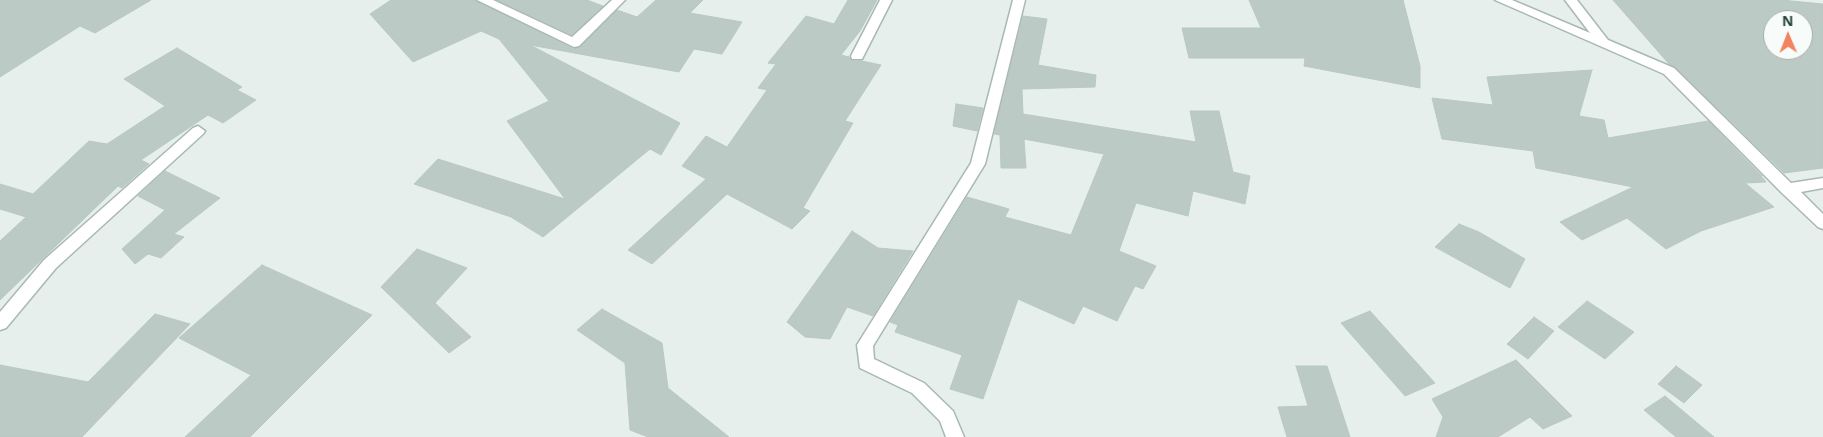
<!DOCTYPE html>
<html>
<head>
<meta charset="utf-8">
<style>
  body { margin:0 }
  #map { position:relative; width:1823px; height:437px; overflow:hidden; background:#e6efeb; font-family:"Noto Sans",sans-serif }
  canvas { display:block }
  .north { position:absolute; left:1763px; top:10px; width:50px; height:50px; box-sizing:border-box; background:#f7fbf9; border:1px solid #a3b1ad; border-radius:50%; rotate:359deg; font-size:14px; font-weight:700; line-height:20px; text-align:center; color:#24423a }
  .north::after { content:''; display:block; margin:auto; width:18px; height:22px; background:#f4845f; clip-path:polygon(50% 0,100% 100%,50% 72%,0 100%) }
</style>
</head>
<body>
<div id="map">
<canvas width="1823" height="437"></canvas>
<div class="north">N</div>
</div>
<script>
const ctx = document.querySelector('canvas').getContext('2d');
ctx.lineJoin = 'round';
function fill(path, color) { ctx.fillStyle = color; ctx.fill(path, 'evenodd'); }
const toPath = rows => new Path2D(rows.map(r => 'M' + r).join(''));
function strokePath(path, color, width, dash) { ctx.strokeStyle = color; ctx.lineWidth = width; ctx.lineCap = dash ? 'butt' : 'round'; ctx.setLineDash(dash || []); ctx.stroke(path); }
const building = toPath([
  [0,0,151,0,95,33,80,26,0,77,0,0],
  [391,0,475,0,574,49,580,47,617,10,637,17,656,0,703,0,690,13,742,22,722,54,694,49,679,72,530,45,680,123,661,155,650,149,543,237,511,217,414,184,438,159,565,199,507,121,549,101,499,39,481,31,413,62,370,14,391,0],
  [497,0,587,0,603,6,572,35,497,0],
  [848,0,877,0,860,31,841,55,849,57,852,61,862,61,881,65,845,121,853,123,803,208,810,211,792,229,727,194,652,264,628,250,706,179,682,166,706,136,727,147,767,90,758,88,776,64,768,63,806,16,834,24,848,0],
  [1249,0,1403,0,1420,66,1420,88,1304,66,1305,58,1189,58,1182,28,1261,28,1249,0],
  [1613,0,1781,0,1823,4,1823,168,1784,173,1675,67,1669,64,1613,0],
  [1773,20,1803,20,1803,50,1773,50,1773,20],
  [1023,16,1047,19,1038,65,1096,75,1095,87,1022,89,1023,114,1196,142,1190,111,1219,111,1233,172,1250,176,1245,204,1193,191,1188,216,1136,203,1119,251,1156,266,1143,289,1135,286,1117,321,1083,306,1074,324,1018,299,983,399,950,389,962,355,895,332,898,325,890,322,967,197,1009,209,1005,217,1071,235,1104,154,1024,139,1026,168,1001,168,1000,135,994,134,1023,16],
  [177,48,242,87,237,90,256,100,223,123,208,115,141,160,149,164,122,188,118,186,0,300,0,241,26,217,0,209,0,184,33,194,89,141,107,144,165,106,124,79,177,48],
  [1592,70,1579,116,1604,120,1608,138,1708,121,1762,176,1761,176,1766,182,1745,183,1774,207,1701,231,1666,249,1627,218,1582,240,1560,222,1633,187,1536,168,1533,151,1442,139,1432,98,1493,105,1487,77,1592,70],
  [956,104,983,108,977,131,953,126,956,104],
  [165,171,220,198,174,234,184,237,161,258,148,254,135,264,122,249,165,210,138,196,165,171],
  [1459,224,1479,232,1525,259,1510,288,1435,247,1459,224],
  [852,231,878,248,913,251,873,316,847,307,830,339,805,337,787,322,852,231],
  [417,249,467,268,435,303,471,337,449,353,381,287,417,249],
  [262,265,372,315,250,437,185,437,251,375,179,338,262,265],
  [1587,301,1634,332,1605,359,1558,327,1587,301],
  [602,309,662,343,668,388,729,437,648,437,630,430,625,363,577,330,602,309],
  [1370,311,1435,383,1405,396,1341,323,1370,311],
  [155,314,190,324,82,437,0,437,0,365,88,382,155,314],
  [1534,317,1554,331,1528,359,1507,344,1534,317],
  [1516,360,1572,416,1543,429,1530,417,1498,437,1436,437,1443,417,1432,399,1516,360],
  [1296,366,1327,366,1350,437,1287,437,1278,407,1308,406,1296,366],
  [1676,366,1702,385,1684,403,1658,384,1676,366],
  [1665,396,1714,437,1676,437,1644,410,1665,396]
]);
const minor = toPath([
  [477,0,493,0,572,37,612,0,625,0,579,46,574,47,477,0],
  [880,0,892,0,862,59,852,59,851,56,880,0],
  [1013,0,1025,0,985,164,873,346,874,359,924,383,953,411,964,437,946,437,940,421,912,393,860,368,857,345,971,163,1013,0],
  [1495,0,1512,0,1590,33,1565,0,1577,0,1608,40,1674,68,1791,183,1823,178,1823,188,1801,192,1823,214,1823,229,1818,227,1782,193,1664,74,1495,0],
  [198,126,205,131,203,134,56,268,6,328,0,330,0,312,44,260,193,128,198,126]
]);
fill(building, '#bbcac4');
strokePath(building, '#b8c9c2', 1);
strokePath(minor, '#a8b8b2', 3);
fill(minor, '#fff');
</script>
</body>
</html>
